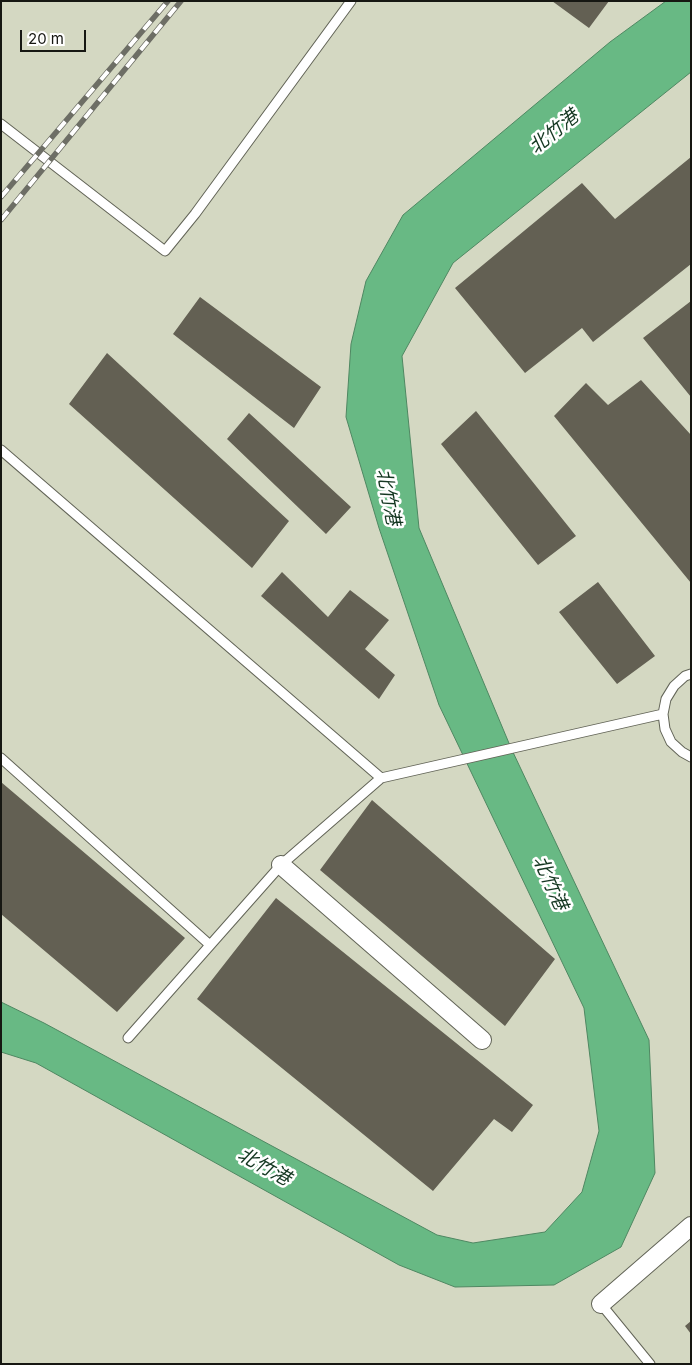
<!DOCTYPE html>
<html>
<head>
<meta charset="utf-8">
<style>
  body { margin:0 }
  #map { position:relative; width:692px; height:1365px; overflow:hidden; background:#dfe2d3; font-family:Inter,sans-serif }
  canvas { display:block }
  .frame { position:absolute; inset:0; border:2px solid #161712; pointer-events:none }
  .scale { position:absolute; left:20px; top:30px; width:66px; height:22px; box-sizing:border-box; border:2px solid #161712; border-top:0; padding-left:6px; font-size:15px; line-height:18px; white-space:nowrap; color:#161712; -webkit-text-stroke:4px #fff; paint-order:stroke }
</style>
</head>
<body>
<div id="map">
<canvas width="692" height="1365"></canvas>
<div class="frame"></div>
<div class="scale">20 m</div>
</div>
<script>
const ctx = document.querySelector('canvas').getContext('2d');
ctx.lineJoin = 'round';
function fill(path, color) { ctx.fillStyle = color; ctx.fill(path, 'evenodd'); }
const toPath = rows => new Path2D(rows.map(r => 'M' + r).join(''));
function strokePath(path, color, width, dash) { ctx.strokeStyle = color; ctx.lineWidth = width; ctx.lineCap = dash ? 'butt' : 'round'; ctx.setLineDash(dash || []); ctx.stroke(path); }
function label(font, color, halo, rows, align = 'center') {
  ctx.font = font + ' Inter,"Noto Sans SC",sans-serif'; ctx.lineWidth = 5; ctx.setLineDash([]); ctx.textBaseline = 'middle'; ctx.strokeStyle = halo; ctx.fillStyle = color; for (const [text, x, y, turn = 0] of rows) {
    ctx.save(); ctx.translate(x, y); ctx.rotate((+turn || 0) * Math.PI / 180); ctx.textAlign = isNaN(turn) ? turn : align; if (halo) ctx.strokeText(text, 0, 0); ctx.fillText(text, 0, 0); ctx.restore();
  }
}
const built = toPath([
  [1,1,691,1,691,1364,1,1364]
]);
const water = toPath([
  [666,1,691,1,691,72,453,263,402,356,419,528,511,748,649,1040,655,1173,621,1247,554,1285,455,1287,399,1265,36,1063,1,1052,1,1002,44,1023,437,1235,473,1243,545,1232,582,1192,599,1131,584,1008,439,705,379,528,346,417,351,344,366,281,403,215,610,42,666,1]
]);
const building = toPath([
  [552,1,609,1,589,28],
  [691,157,691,264,593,342,582,328,525,373,455,288,582,183,615,219],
  [200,297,321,387,294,428,173,334],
  [691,301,691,397,643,338],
  [107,353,289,521,252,568,69,404],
  [641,380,691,435,691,583,554,416,586,383,608,405],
  [476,411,576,536,538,565,441,444],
  [249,413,351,507,326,534,227,439],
  [282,572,328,617,350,590,389,620,365,649,395,675,379,699,261,596],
  [598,582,655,656,617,684,559,612],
  [1,782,185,938,117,1012,1,914],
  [372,800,555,959,505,1026,320,870],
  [276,898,533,1105,512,1132,494,1119,433,1191,197,999],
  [691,1321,691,1334,685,1326]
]);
const lane = toPath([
  [1,124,165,251,195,214,351,1],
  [1,450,381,778],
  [691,674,685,676,674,686,666,699,663,714,665,729,671,742,682,752,691,757],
  [1,758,210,945],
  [128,1038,281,865,381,778,663,714],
  [601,1304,650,1364]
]);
const street = toPath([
  [281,865,482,1040],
  [601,1304,691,1226]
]);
const rail = toPath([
  [1,197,168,1],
  [1,220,181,1]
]);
const waterNames = [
  ["北竹港",554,132,-39],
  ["北竹港",388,497,79],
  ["北竹港",550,883,66],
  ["北竹港",264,1167,29]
];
fill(built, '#d4d8c2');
fill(water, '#68b984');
strokePath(water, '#4f8862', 1);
fill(building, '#636053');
strokePath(lane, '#626457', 11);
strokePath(street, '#626457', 20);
strokePath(lane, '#fff', 9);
strokePath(street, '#fff', 18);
strokePath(rail, '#6d6e65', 5.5);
strokePath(rail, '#fff', 4, [11]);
label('italic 19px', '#143721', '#fff', waterNames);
</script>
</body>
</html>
